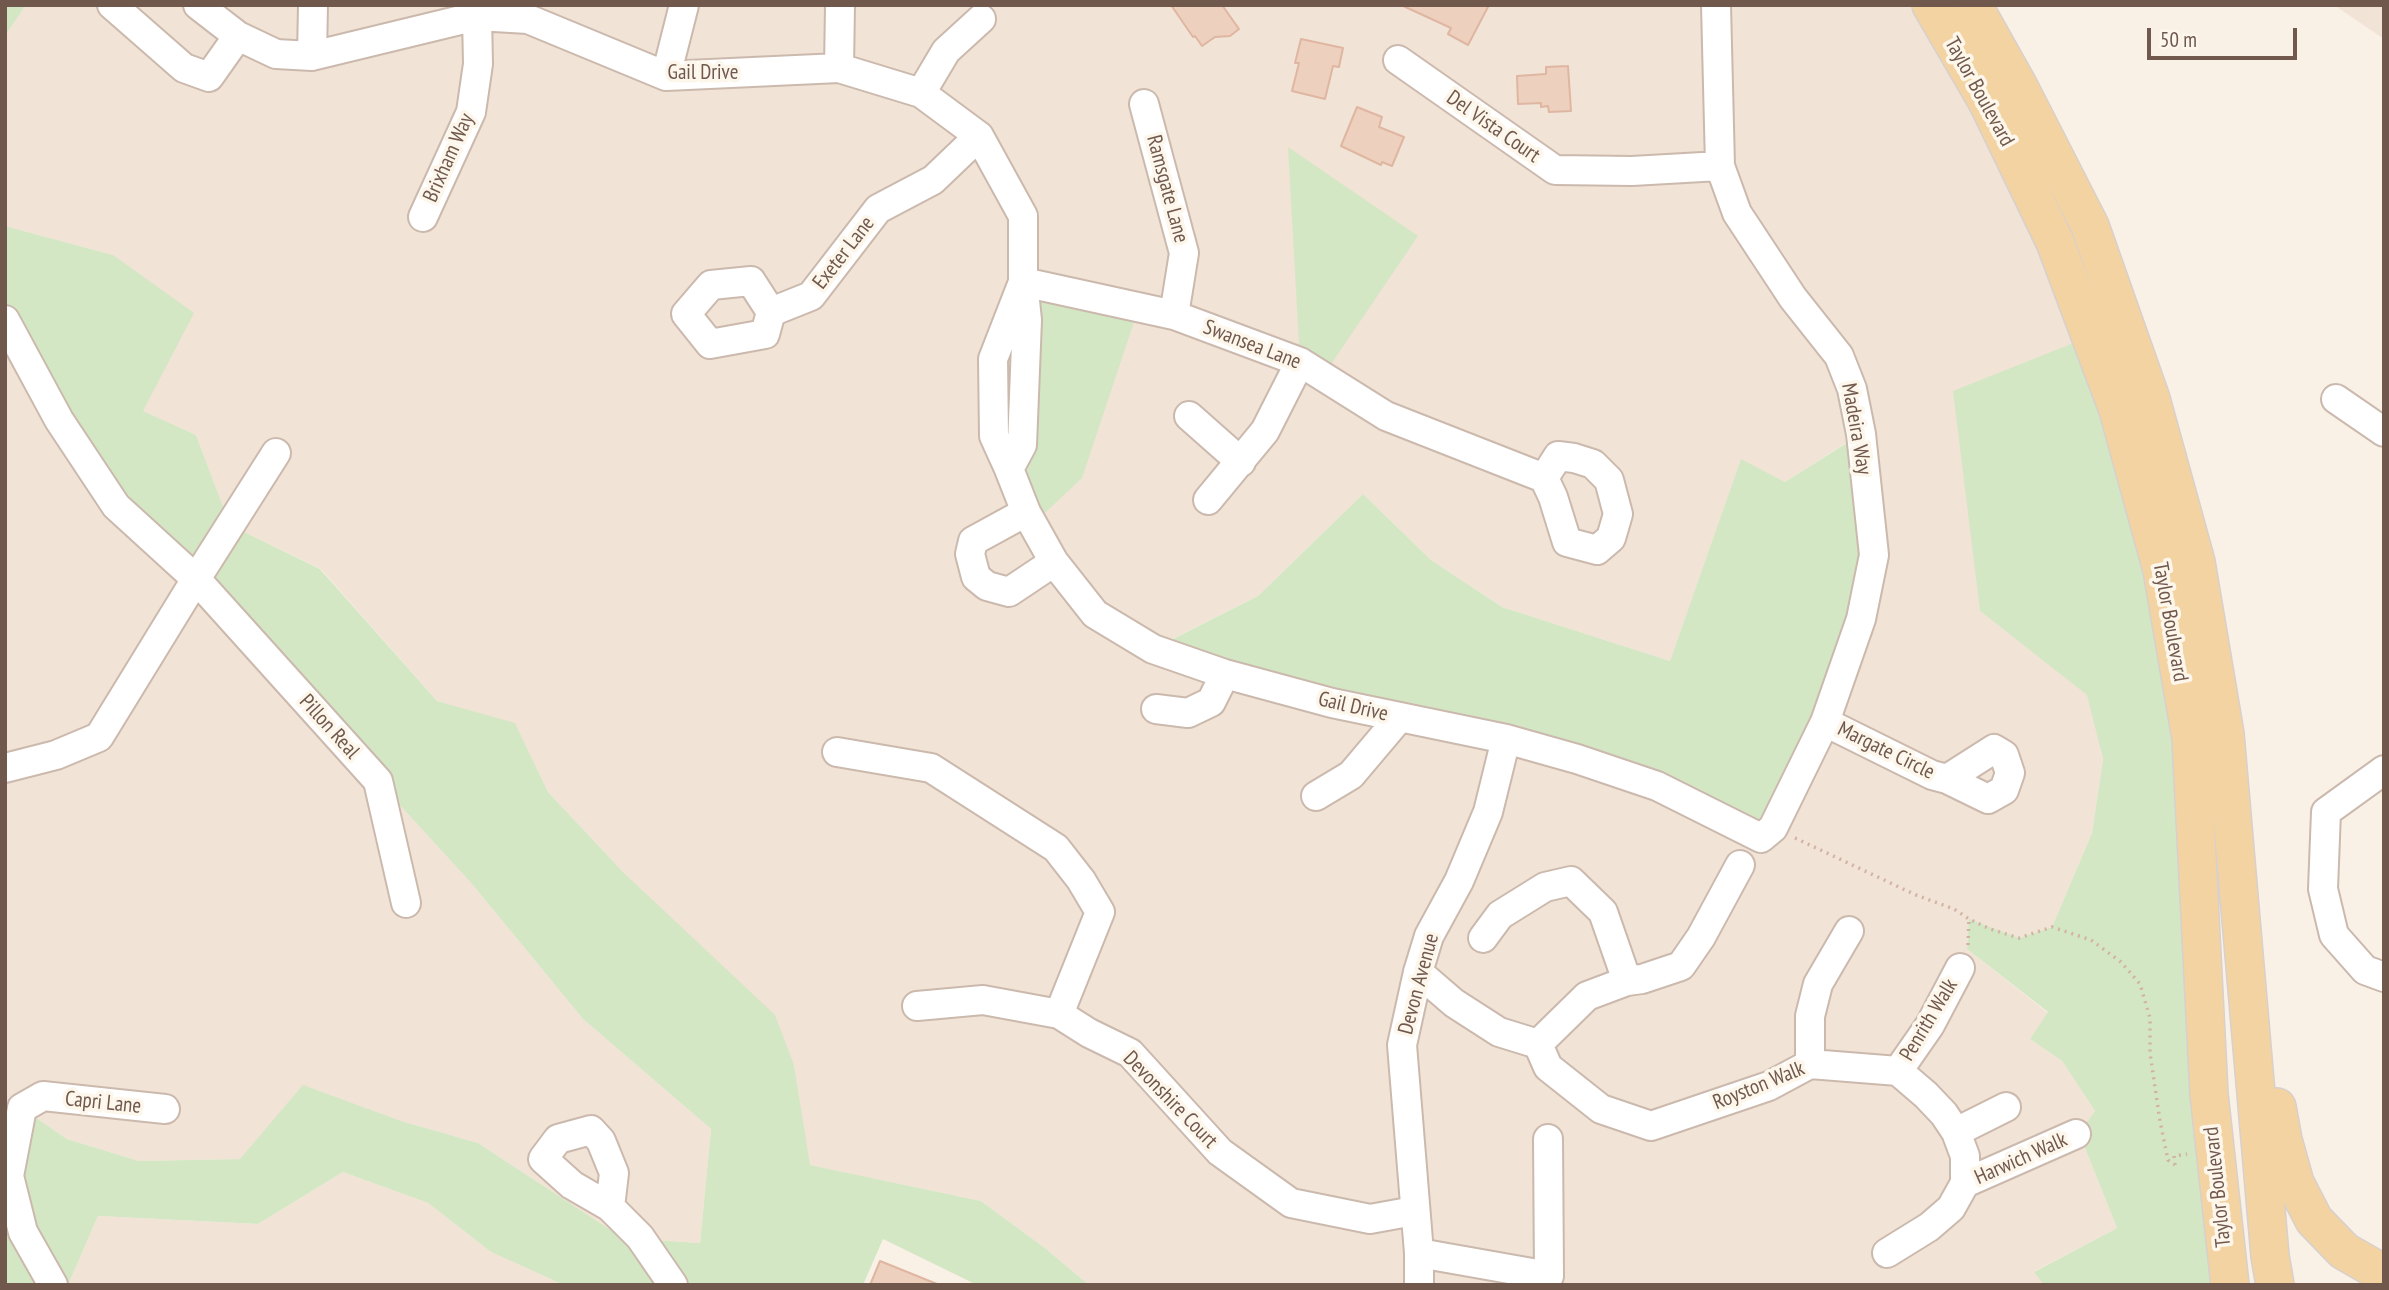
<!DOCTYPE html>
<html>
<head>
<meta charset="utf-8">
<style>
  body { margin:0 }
  #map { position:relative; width:2389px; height:1290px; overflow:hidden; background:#faf1e6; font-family:"PT Sans Narrow",sans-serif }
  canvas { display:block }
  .frame { position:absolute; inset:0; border:7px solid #71584d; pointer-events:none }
  .scale { position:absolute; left:2147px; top:28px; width:150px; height:32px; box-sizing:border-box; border:4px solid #71584d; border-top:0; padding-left:9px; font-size:21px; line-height:24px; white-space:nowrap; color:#71584d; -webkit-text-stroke:5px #fdf6eb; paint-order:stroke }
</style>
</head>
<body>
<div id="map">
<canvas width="2389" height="1290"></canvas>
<div class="frame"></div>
<div class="scale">50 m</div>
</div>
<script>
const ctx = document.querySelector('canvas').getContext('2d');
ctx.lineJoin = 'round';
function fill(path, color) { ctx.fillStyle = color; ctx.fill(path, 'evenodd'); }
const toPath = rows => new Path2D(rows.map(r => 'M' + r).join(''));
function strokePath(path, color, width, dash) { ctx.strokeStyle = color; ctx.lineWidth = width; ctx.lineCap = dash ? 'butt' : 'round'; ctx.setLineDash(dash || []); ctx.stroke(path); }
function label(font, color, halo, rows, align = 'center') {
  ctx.font = font + ' "PT Sans Narrow",sans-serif'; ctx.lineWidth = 7; ctx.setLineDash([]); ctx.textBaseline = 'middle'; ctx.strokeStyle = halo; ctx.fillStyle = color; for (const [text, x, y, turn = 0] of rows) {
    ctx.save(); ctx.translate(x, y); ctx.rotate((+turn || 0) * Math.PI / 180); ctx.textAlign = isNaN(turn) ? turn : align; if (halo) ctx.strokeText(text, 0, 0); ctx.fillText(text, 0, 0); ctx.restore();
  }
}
const residential = toPath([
  [26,5,1931,5,2091,336,1973,548,1980,611,2088,695,2103,759,2092,833,2052,927,2019,938,1969,920,1967,949,2048,1013,2030,1039,2062,1061,2095,1111,2079,1133,2117,1228,2035,1271,2044,1285,1089,1285,1045,1248,981,1201,809,1165,794,1065,625,874,548,792,515,724,437,701,321,569,230,525,196,435,142,411,113,255,5,226,5,36],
  [1022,282,1026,512,994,436,993,359],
  [1860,434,1657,786,1154,648,1258,596,1363,494,1431,560,1502,607,1670,661,1741,460,1785,482],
  [2334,5,2384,5,2384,39],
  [5,320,196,579,472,884,583,1019,711,1129,700,1243,623,1238,478,1143,401,1121,240,1159,139,1161,67,1139,22,1108,5,1127],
  [343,1172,428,1203,491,1252,564,1285,68,1285,98,1216,258,1224]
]);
const green = toPath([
  [5,5,26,5,5,36],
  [1288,147,1418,236,1323,376,1300,362],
  [5,226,113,255,194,313,143,411,196,435,230,525,320,569,437,701,515,723,548,792,625,874,775,1015,794,1065,810,1165,981,1201,1045,1248,1089,1285,977,1285,883,1239,863,1285,564,1285,491,1252,428,1203,343,1172,258,1224,98,1216,68,1285,5,1285,5,1127,22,1108,67,1139,139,1161,240,1159,303,1085,401,1121,478,1143,623,1238,700,1243,711,1129,583,1019,472,884,378,781,116,506,5,320],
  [1023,282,1139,307,1082,478,1033,524,1026,512,1022,445],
  [2091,336,2162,570,2230,1285,2044,1285,2034,1272,2117,1228,2079,1133,2095,1111,2062,1061,2030,1039,2048,1012,1967,949,1969,919,2019,938,2052,927,2092,833,2103,759,2087,695,1980,611,1953,391],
  [1861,434,1874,555,1773,828,1657,786,1153,649,1258,596,1363,494,1431,560,1502,607,1670,661,1741,459,1785,482]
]);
const building = toPath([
  [1171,5,1222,5,1239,29,1230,36,1215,37,1202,46,1195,36,1193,37,1171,5],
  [1401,5,1489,5,1468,45,1448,34,1451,28,1401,5],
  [1301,39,1343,48,1339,67,1333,66,1325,99,1292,91,1299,63,1295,63,1301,39],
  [1568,66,1571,111,1549,112,1548,106,1541,107,1541,103,1518,104,1517,76,1546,74,1546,67,1568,66],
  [1357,107,1382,117,1379,127,1404,137,1392,166,1382,162,1381,165,1341,146,1357,107],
  [880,1261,937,1284,937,1285,870,1285,880,1261]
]);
const path = toPath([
  [1795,838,1916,895,1954,909,1969,919,1990,929,2019,938,2052,927,2091,940,2121,962,2140,984,2150,1018,2150,1053,2160,1121,2168,1160,2175,1165],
  [1968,945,1969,919],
  [2175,1165,2174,1156,2187,1154]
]);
const minor = toPath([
  [112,5,184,68,209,77,238,36],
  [198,5,238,36,276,54,312,56,477,16,528,19,666,76,839,68,921,93,979,136,1023,216,1023,282,1027,320,1022,445,1009,469,994,436,993,359,1023,282],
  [312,56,313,5],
  [1398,60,1555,170,1632,171,1720,166],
  [839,68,840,5],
  [666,76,684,5],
  [921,93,946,51,981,19],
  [1144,104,1184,253,1174,315],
  [423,217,471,112,478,64,477,16],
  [751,281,771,312,765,334,710,344,686,314,711,285,751,281],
  [1023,282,1174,315,1300,362,1386,416,1544,478,1553,497,1567,542,1597,550,1611,538,1618,514,1609,480,1593,464,1574,458,1558,456,1544,478],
  [771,312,811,296,878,209,933,180,979,136],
  [5,320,59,420,116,506,196,579,99,737,56,755,5,768],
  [2336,399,2384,432],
  [1189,416,1241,462],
  [276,453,196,579,378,781,406,903],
  [1009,469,1026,512,1054,562,1095,614,1153,649,1225,674,1332,703,1506,739,1577,759,1657,786,1761,838,1773,828,1825,722,1861,619,1874,555,1861,434,1852,389,1839,356,1793,298,1737,213,1720,166,1716,5],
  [1208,500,1265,431,1300,362],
  [1026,512,973,541,970,554,976,577,987,586,1009,592,1054,562],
  [1156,709,1188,713,1211,702,1225,674],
  [1825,722,1932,775,1947,779,1988,799,2004,790,2010,773,2004,755,1994,749,1947,779],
  [837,752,931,768,1056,848,1081,880,1100,912,1059,1014],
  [2384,770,2326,812,2323,889,2334,935,2365,970,2384,977],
  [1316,796,1351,775,1400,717],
  [1483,938,1500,915,1545,887,1571,881,1603,912,1627,981],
  [1418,972,1454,1003,1499,1032,1538,1044,1587,996,1627,981,1642,979,1681,966,1701,937,1740,865],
  [917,1006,983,1000,1059,1014,1089,1033,1130,1053,1220,1152,1291,1203,1370,1219,1414,1211],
  [1538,1044,1548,1067,1601,1109,1651,1126,1769,1086,1810,1064,1898,1071,1926,1095,1944,1114,1956,1132,1965,1156,1965,1183,1951,1208,1929,1227,1887,1253],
  [1810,1064,1810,1016,1818,984,1849,931],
  [1898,1071,1930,1025,1960,968],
  [1956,1132,2006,1107],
  [1965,1183,2076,1134],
  [610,1207,614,1173,601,1141,591,1130,558,1139,543,1159,572,1185,610,1207,640,1237,673,1285],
  [1419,1253,1549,1276,1548,1139],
  [53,1285,23,1232,9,1176,22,1108,43,1096,165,1109],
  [1419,1285,1419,1253,1402,1045,1418,972,1429,936,1459,881,1488,812,1506,739]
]);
const major = toPath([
  [1931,5,1988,103,2055,242,2118,410,2162,570,2191,738,2209,1094,2230,1285],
  [1973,5,2019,87,2090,226,2151,399,2196,562,2225,734,2270,1256,2275,1285],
  [2277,1107,2283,1140,2295,1183,2314,1220,2344,1251,2384,1274]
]);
const streetNames = [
  ["Gail Drive",703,73],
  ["Taylor Boulevard",1979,92,61],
  ["Del Vista Court",1493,127,35],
  ["Brixham Way",449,158,-66],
  ["Ramsgate Lane",1167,189,75],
  ["Exeter Lane",844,253,-52],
  ["Swansea Lane",1252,345,21],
  ["Madeira Way",1856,429,80],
  ["Taylor Boulevard",2170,622,80],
  ["Gail Drive",1353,707,13],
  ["Pillon Real",329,727,48],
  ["Margate Circle",1886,751,26],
  ["Devon Avenue",1419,984,-75],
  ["Penrith Walk",1929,1020,-59],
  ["Royston Walk",1759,1086,-22],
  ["Devonshire Court",1170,1100,46],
  ["Capri Lane",103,1103,6],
  ["Harwich Walk",2021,1159,-24],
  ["Taylor Boulevard",2218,1187,-96]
];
fill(residential, '#f1e3d5');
fill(green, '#d4e7c5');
fill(building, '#eed0bf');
strokePath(building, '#dfb6a1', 2);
strokePath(minor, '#cbb9ad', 32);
strokePath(major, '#d7d0cd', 40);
strokePath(path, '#d2b3a3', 3.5, [2, 5]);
strokePath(minor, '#fff', 28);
strokePath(major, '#f4d3a3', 37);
label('21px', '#71584d', '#fdf6eb', streetNames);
</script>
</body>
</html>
